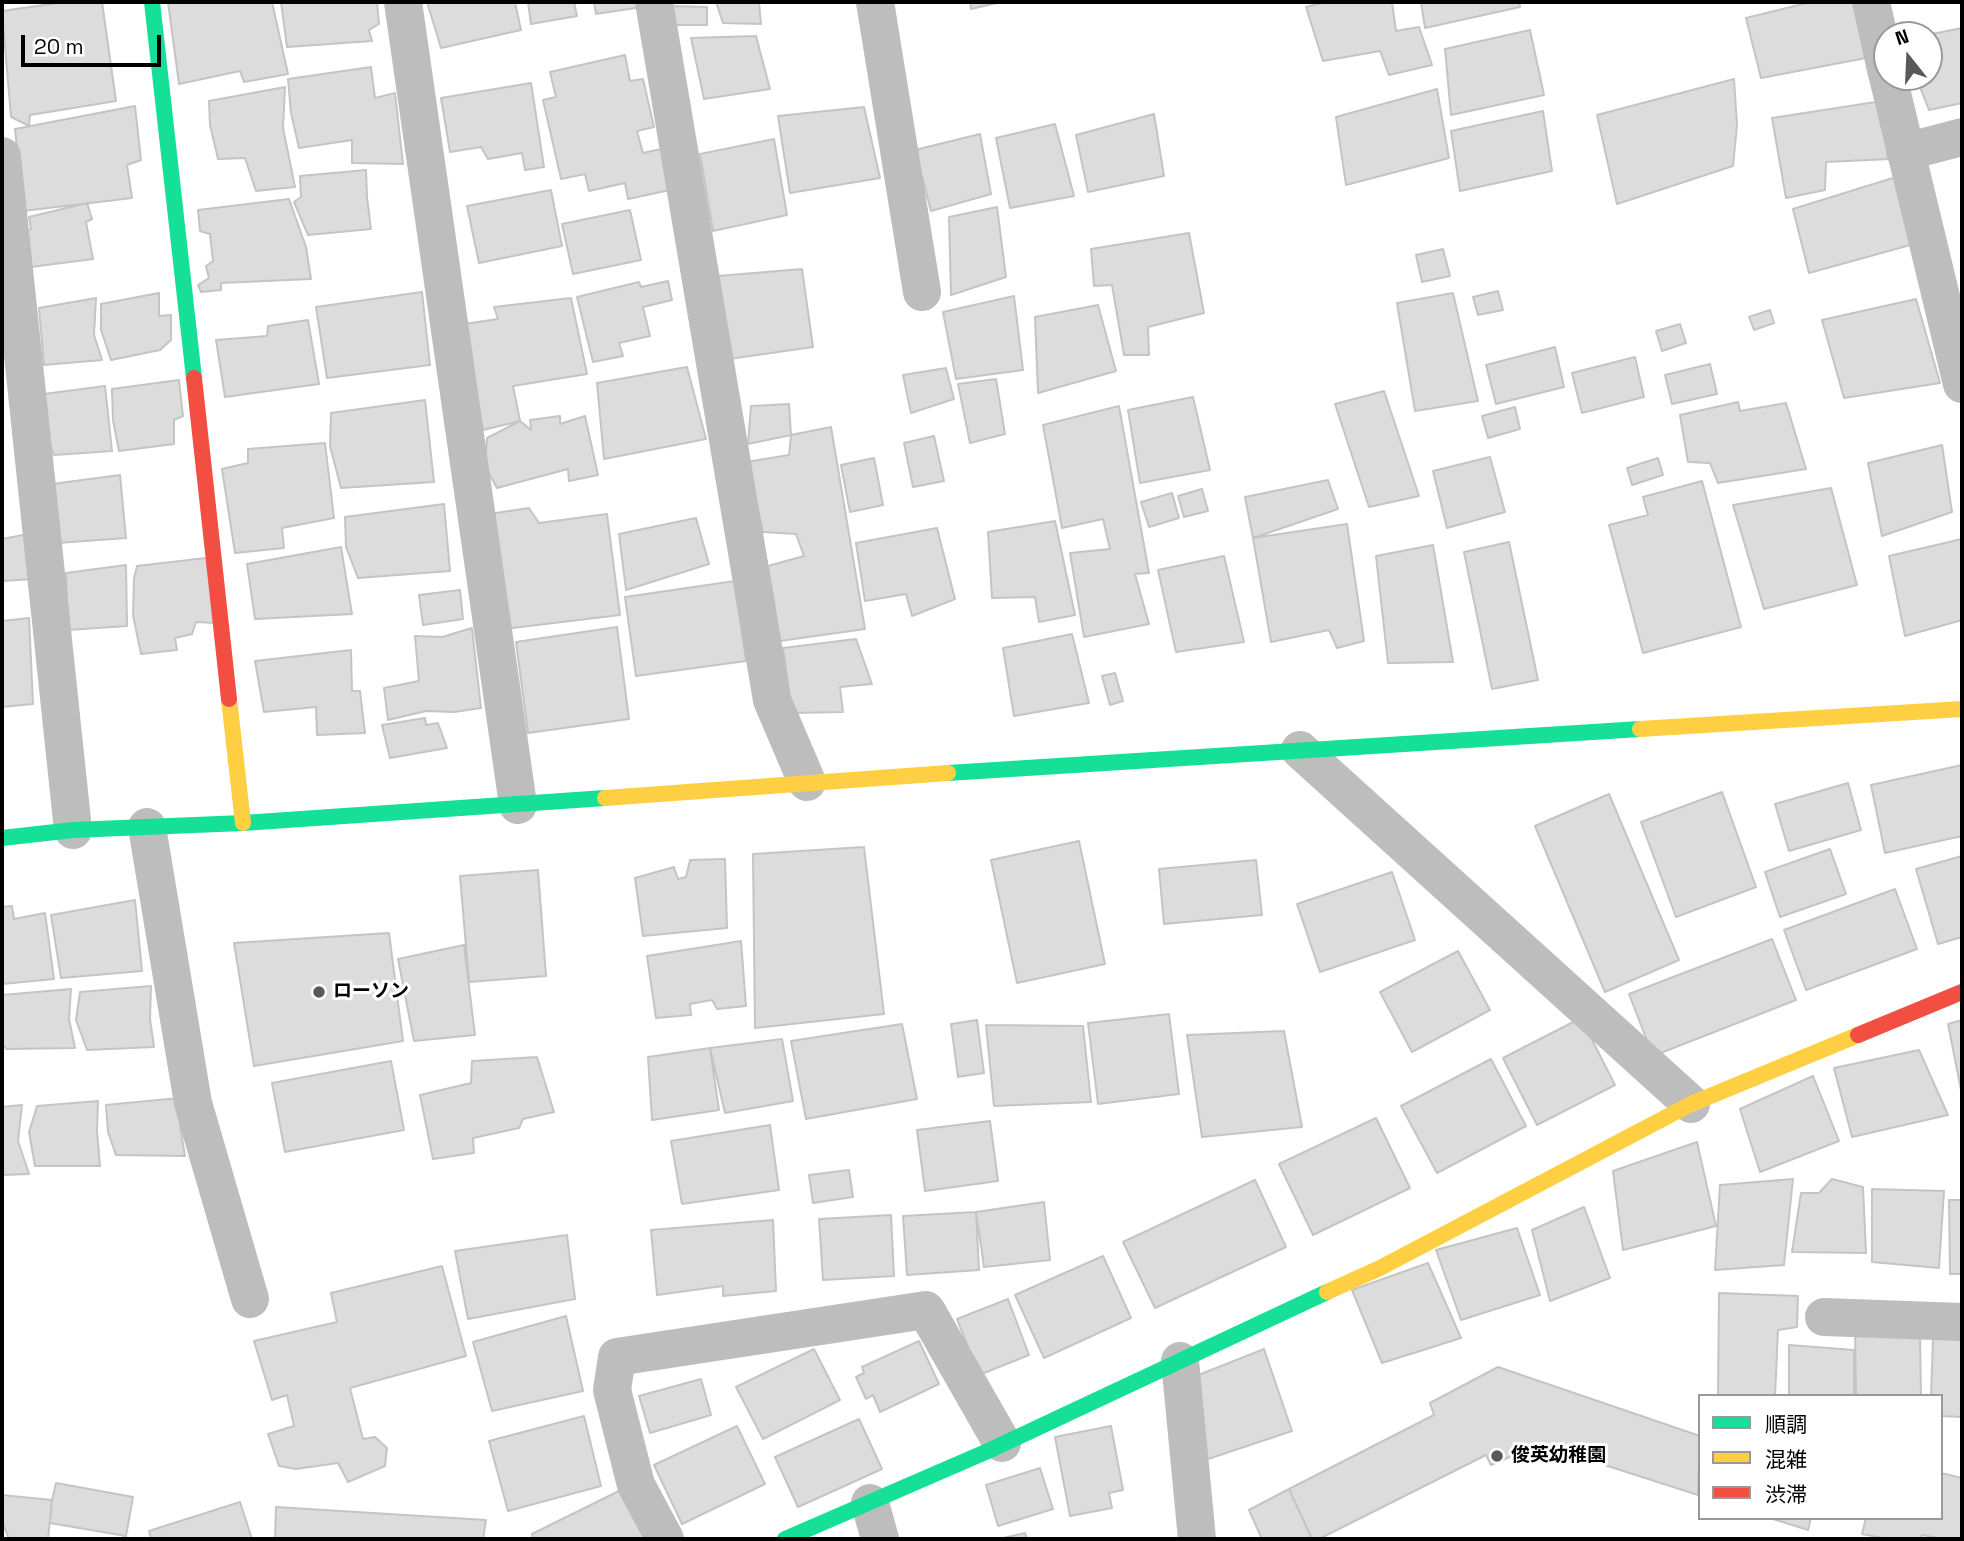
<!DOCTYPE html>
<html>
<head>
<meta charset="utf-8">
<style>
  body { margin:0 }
  #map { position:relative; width:1964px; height:1541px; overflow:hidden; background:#fff; font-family:"Space Grotesk","Noto Sans JP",sans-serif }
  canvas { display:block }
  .frame { position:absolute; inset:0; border:4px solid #000; pointer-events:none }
  .legend { position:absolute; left:1698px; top:1394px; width:245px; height:126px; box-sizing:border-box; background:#fff; border:2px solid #999; margin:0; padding:9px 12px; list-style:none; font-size:21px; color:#000 }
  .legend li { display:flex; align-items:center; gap:14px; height:35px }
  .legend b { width:35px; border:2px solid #999 }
  .north { position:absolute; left:1873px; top:21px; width:70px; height:70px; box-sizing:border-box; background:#fff; border:2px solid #999; border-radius:50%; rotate:342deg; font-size:19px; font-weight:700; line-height:28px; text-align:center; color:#000 }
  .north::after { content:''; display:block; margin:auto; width:24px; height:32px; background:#595959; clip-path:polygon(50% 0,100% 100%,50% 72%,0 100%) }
  .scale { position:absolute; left:21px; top:35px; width:140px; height:32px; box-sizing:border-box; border:4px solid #000; border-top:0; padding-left:9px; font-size:21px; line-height:24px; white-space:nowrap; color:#000; -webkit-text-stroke:5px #fff; paint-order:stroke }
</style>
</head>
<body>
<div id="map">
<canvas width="1964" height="1541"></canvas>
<div class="frame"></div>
<ul class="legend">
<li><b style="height:9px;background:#16e098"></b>順調</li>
<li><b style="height:9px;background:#ffcf43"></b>混雑</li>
<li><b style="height:9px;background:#f24e42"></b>渋滞</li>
</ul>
<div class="north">N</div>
<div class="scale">20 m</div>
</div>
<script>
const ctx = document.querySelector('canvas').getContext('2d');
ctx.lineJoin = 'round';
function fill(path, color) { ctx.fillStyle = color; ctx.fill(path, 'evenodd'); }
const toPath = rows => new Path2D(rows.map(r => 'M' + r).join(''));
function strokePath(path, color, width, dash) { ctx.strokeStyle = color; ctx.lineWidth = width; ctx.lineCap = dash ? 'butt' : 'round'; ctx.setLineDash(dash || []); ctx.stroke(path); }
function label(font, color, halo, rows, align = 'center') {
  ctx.font = font + ' "Space Grotesk","Noto Sans JP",sans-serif'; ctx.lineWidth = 6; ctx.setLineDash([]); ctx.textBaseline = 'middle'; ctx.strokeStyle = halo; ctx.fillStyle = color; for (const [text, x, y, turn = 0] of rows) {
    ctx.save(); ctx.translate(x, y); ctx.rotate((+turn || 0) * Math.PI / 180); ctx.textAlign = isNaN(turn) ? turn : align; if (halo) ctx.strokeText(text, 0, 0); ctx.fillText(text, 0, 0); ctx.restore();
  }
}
const building = toPath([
  [65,2,102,2,116,101,30,115,29,126,11,117,2,11,65,2],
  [168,2,272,2,288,74,244,82,240,71,179,84,168,2],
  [281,2,377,2,379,24,369,30,372,41,287,47,281,2],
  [427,2,515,2,521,30,441,48,427,2],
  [528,2,574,2,577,16,531,24,528,2],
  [594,2,640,2,642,7,596,14,594,2],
  [716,2,759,2,761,24,723,23,716,2],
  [970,2,1001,2,971,9,970,2],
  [1326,2,1392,2,1396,31,1419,27,1432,65,1389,75,1380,51,1323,61,1306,7,1326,2],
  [1421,2,1519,2,1520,7,1425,28,1421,2],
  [1811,2,1853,2,1866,58,1761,78,1746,18,1811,2],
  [673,6,707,7,707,25,673,25,673,6],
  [1962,28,1962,103,1929,110,1916,77,1929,77,1929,35,1927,35,1962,28],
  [1530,30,1544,95,1451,115,1445,49,1530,30],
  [756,36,770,89,704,99,691,38,756,36],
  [625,55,630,81,643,79,654,127,637,131,643,153,661,149,670,190,628,199,625,183,589,191,585,174,561,179,543,100,556,97,550,72,625,55],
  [371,67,375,98,395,93,403,164,352,163,352,140,299,148,291,113,288,79,371,67],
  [1734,79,1737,125,1733,166,1617,204,1597,115,1734,79],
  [531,83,544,167,525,170,522,153,488,159,481,147,450,152,441,98,531,83],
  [285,87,283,128,295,187,256,191,245,158,218,159,210,125,209,101,285,87],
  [1437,89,1449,158,1346,185,1336,117,1437,89],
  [1882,101,1890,159,1826,162,1825,190,1786,198,1772,118,1882,101],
  [135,106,141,160,127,165,132,198,23,211,15,129,135,106],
  [864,107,880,178,790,193,778,116,864,107],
  [1543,111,1552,171,1460,191,1451,131,1543,111],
  [1154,114,1164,176,1088,192,1076,135,1154,114],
  [1055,124,1074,196,1010,208,996,138,1055,124],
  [980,134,991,194,931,211,915,150,980,134],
  [774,139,787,215,713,231,700,154,774,139],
  [366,170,367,197,371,229,308,235,294,202,301,197,300,176,366,170],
  [1896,177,1914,244,1809,273,1793,209,1896,177],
  [551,190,562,246,479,263,467,206,551,190],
  [289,199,306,247,311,279,221,283,221,290,201,292,198,285,209,278,206,266,213,261,210,234,200,231,198,210,289,199],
  [87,203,92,219,86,222,93,259,31,267,24,233,31,229,29,217,87,203],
  [997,207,1006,277,951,295,949,217,997,207],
  [630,210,641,260,573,274,562,224,630,210],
  [1189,233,1204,313,1148,327,1149,355,1124,355,1112,285,1094,286,1091,249,1189,233],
  [1443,249,1450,276,1422,282,1416,255,1443,249],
  [802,269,813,347,722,360,718,276,802,269],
  [668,281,672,300,643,307,650,336,619,343,623,356,593,362,577,297,639,282,641,287,668,281],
  [1498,291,1503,310,1478,315,1473,297,1498,291],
  [422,292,430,365,327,378,316,307,422,292],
  [159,293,159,316,171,315,171,340,160,350,111,360,101,330,101,304,159,293],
  [1453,293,1478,401,1415,411,1397,303,1453,293],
  [1014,296,1023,370,956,379,943,312,1014,296],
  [96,298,94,335,102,360,44,365,39,308,96,298],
  [571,298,587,374,513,386,520,421,483,430,464,324,498,319,494,307,571,298],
  [1916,299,1940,383,1844,398,1822,320,1916,299],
  [1098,305,1116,371,1038,393,1035,317,1098,305],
  [1770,310,1774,323,1754,330,1749,317,1770,310],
  [308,320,319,384,225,397,216,340,267,336,268,326,308,320],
  [1680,324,1686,343,1662,351,1656,331,1680,324],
  [1555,347,1564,387,1496,404,1486,365,1555,347],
  [1635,357,1644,397,1582,413,1572,373,1635,357],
  [1710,364,1717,394,1672,404,1665,375,1710,364],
  [687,367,706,439,604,459,597,383,687,367],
  [946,368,954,399,911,413,903,375,946,368],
  [996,379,1005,434,970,443,958,384,996,379],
  [179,380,183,416,174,420,174,444,119,451,113,420,112,389,179,380],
  [105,386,112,451,54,455,43,426,44,394,105,386],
  [1384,391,1419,496,1369,507,1335,404,1384,391],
  [1193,397,1210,470,1140,483,1128,410,1193,397],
  [425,400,434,482,341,488,330,446,331,413,425,400],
  [1738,402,1740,411,1786,403,1806,469,1718,483,1710,463,1688,462,1680,415,1738,402],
  [789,404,791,435,748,444,751,406,789,404],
  [1119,406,1149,573,1135,574,1149,624,1084,637,1070,553,1110,549,1103,519,1062,528,1043,425,1119,406],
  [1515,407,1520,429,1488,438,1482,416,1515,407],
  [560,416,560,424,585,416,598,475,569,481,568,469,497,488,485,466,487,438,520,421,531,430,530,420,560,416],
  [831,427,865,629,780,641,768,566,804,556,796,534,763,532,746,462,789,455,791,435,831,427],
  [934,436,944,481,913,487,904,443,934,436],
  [325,443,334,518,282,528,284,548,235,553,222,469,248,463,248,449,325,443],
  [1942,445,1952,512,1882,536,1868,463,1942,445],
  [1490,457,1505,512,1447,528,1433,471,1490,457],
  [874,458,883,505,850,512,841,465,874,458],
  [1658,458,1663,475,1632,485,1627,468,1658,458],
  [120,475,126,538,58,543,52,484,120,475],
  [1328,480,1338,509,1253,538,1245,497,1328,480],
  [1702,481,1741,627,1643,653,1609,525,1648,515,1643,497,1702,481],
  [1831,488,1857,585,1764,609,1733,505,1831,488],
  [1202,489,1208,511,1184,517,1178,496,1202,489],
  [1172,493,1179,518,1149,527,1141,502,1172,493],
  [444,504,450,571,358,578,346,547,345,517,444,504],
  [529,508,539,523,607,514,620,615,504,629,489,514,529,508],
  [696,518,709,564,626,590,619,534,696,518],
  [1055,521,1075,615,1039,622,1035,597,992,598,988,532,1055,521],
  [1347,524,1364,641,1337,648,1329,630,1271,642,1253,538,1347,524],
  [937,528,955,599,912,616,906,594,865,601,856,543,937,528],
  [28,534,34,579,2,581,2,539,28,534],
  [1962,539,1962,620,1905,636,1889,556,1962,539],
  [1509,542,1538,680,1492,689,1464,552,1509,542],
  [1433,545,1453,662,1388,663,1376,556,1433,545],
  [341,547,352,614,255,619,247,564,341,547],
  [1224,556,1244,642,1176,652,1158,570,1224,556],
  [206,558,215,623,196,622,192,634,175,638,177,650,141,654,133,615,134,578,137,566,206,558],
  [126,565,127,626,68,630,66,573,126,565],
  [735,581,746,661,636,676,625,597,735,581],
  [460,590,463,619,423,625,419,595,460,590],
  [29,618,33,704,2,707,2,621,29,618],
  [617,627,629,719,528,733,516,642,617,627],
  [472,628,481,708,454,712,426,711,388,720,384,688,419,681,415,636,442,637,472,628],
  [1072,634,1089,703,1014,716,1003,648,1072,634],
  [856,639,872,684,840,687,843,712,792,713,783,648,856,639],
  [351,650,352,691,360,691,365,733,317,735,316,707,264,712,255,661,351,650],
  [1115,673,1123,701,1110,705,1102,676,1115,673],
  [425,718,426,725,438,723,447,748,390,758,382,725,425,718],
  [1962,765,1962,836,1885,853,1871,785,1962,765],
  [1848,783,1861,830,1789,851,1775,804,1848,783],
  [1722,792,1756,887,1676,917,1641,822,1722,792],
  [1609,794,1679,960,1605,992,1535,826,1609,794],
  [1079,841,1105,964,1017,983,991,860,1079,841],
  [864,847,884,1014,755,1028,753,854,864,847],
  [1830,849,1846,894,1780,917,1765,872,1830,849],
  [1962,856,1962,937,1938,944,1916,869,1962,856],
  [725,859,727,928,643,936,635,878,674,867,678,879,686,877,690,860,725,859],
  [1256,860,1262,915,1164,924,1159,869,1256,860],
  [538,870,546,976,469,982,460,876,538,870],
  [1392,872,1415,940,1320,972,1297,904,1392,872],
  [1895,889,1917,949,1806,990,1784,930,1895,889],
  [135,900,142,971,61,978,51,915,135,900],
  [12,906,14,919,45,913,54,979,2,984,2,907,12,906],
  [389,933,403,1041,254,1066,234,943,389,933],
  [1772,939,1796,1000,1653,1056,1629,994,1772,939],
  [741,941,746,1006,717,1009,712,1000,690,1004,691,1015,656,1018,647,956,741,941],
  [464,945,475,1035,414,1041,398,959,464,945],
  [1458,951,1490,1010,1412,1052,1380,992,1458,951],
  [151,986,150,1019,154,1047,87,1050,76,1020,80,992,151,986],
  [71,989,69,1019,75,1048,6,1049,2,1043,2,995,71,989],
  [1169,1014,1179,1094,1098,1104,1088,1023,1169,1014],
  [1581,1018,1615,1085,1537,1125,1503,1058,1581,1018],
  [977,1020,984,1073,958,1077,951,1024,977,1020],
  [1962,1020,1962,1095,1948,1024,1962,1020],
  [902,1024,917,1099,806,1119,791,1041,902,1024],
  [986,1025,1083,1026,1091,1102,994,1106,986,1025],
  [1284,1031,1302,1127,1202,1137,1187,1035,1284,1031],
  [782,1039,793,1101,725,1113,710,1048,782,1039],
  [710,1048,719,1110,652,1120,648,1057,710,1048],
  [1919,1050,1948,1115,1852,1137,1834,1068,1919,1050],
  [537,1057,554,1112,523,1119,519,1128,473,1138,474,1153,433,1159,420,1095,471,1083,472,1061,537,1057],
  [1491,1059,1526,1126,1437,1173,1401,1106,1491,1059],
  [391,1061,404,1130,285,1152,272,1083,391,1061],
  [1813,1076,1839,1141,1760,1172,1740,1109,1813,1076],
  [179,1098,180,1126,185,1156,116,1155,108,1132,106,1105,179,1098],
  [98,1101,97,1131,100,1166,35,1166,29,1132,37,1106,98,1101],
  [22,1105,18,1141,29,1174,2,1175,2,1107,22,1105],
  [1376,1118,1410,1188,1313,1235,1279,1164,1376,1118],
  [990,1121,998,1181,925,1191,917,1130,990,1121],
  [770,1125,779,1190,682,1204,671,1141,770,1125],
  [1697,1142,1716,1226,1623,1250,1613,1171,1697,1142],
  [849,1170,853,1197,813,1203,809,1175,849,1170],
  [1793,1179,1784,1265,1715,1270,1720,1185,1793,1179],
  [1832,1179,1863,1187,1866,1253,1792,1252,1801,1193,1819,1193,1832,1179],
  [1255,1180,1286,1247,1155,1308,1123,1242,1255,1180],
  [1872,1189,1944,1191,1939,1268,1872,1262,1872,1189],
  [1949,1200,1962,1200,1962,1274,1950,1274,1949,1200],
  [1044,1202,1050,1260,984,1267,976,1212,1044,1202],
  [1584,1207,1610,1278,1550,1301,1532,1230,1584,1207],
  [976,1212,979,1270,907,1275,903,1216,976,1212],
  [891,1215,894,1276,823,1280,819,1219,891,1215],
  [773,1220,776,1291,723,1296,723,1286,657,1295,651,1230,773,1220],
  [1517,1228,1540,1295,1461,1320,1436,1250,1517,1228],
  [567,1235,575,1299,468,1319,455,1251,567,1235],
  [1103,1256,1131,1318,1044,1358,1015,1295,1103,1256],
  [1428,1263,1461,1338,1382,1363,1352,1290,1428,1263],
  [442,1266,466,1356,350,1388,363,1439,375,1437,387,1448,385,1466,348,1482,338,1463,296,1469,279,1466,268,1434,294,1426,287,1395,272,1400,254,1341,337,1322,331,1293,442,1266],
  [1719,1293,1798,1296,1797,1327,1778,1330,1775,1396,1718,1396,1719,1293],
  [1008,1299,1029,1355,979,1375,957,1319,1008,1299],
  [566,1316,583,1391,492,1411,473,1342,566,1316],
  [1855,1329,1920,1337,1921,1396,1856,1396,1855,1329],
  [1933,1338,1962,1340,1962,1417,1941,1416,1941,1396,1931,1396,1933,1338],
  [919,1341,939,1384,880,1412,873,1395,866,1399,856,1377,864,1373,862,1367,919,1341],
  [1789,1345,1854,1350,1854,1396,1789,1396,1789,1345],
  [814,1349,840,1400,763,1439,736,1387,814,1349],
  [1264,1349,1292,1431,1196,1463,1191,1378,1264,1349],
  [1498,1367,1700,1436,1698,1495,1536,1443,1531,1460,1519,1464,1512,1456,1491,1465,1486,1455,1319,1539,1312,1539,1289,1489,1434,1415,1430,1403,1498,1367],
  [701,1379,711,1415,650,1433,639,1396,701,1379],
  [584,1416,601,1486,508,1511,489,1441,584,1416],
  [859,1419,882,1469,798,1507,775,1457,859,1419],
  [737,1426,765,1484,682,1524,654,1465,737,1426],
  [1111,1426,1123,1490,1109,1493,1112,1508,1070,1516,1055,1437,1111,1426],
  [1040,1468,1053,1509,998,1526,986,1485,1040,1468],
  [1941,1473,1962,1478,1962,1539,1944,1539,1922,1535,1921,1539,1888,1539,1862,1534,1866,1518,1941,1518,1941,1473],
  [56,1483,133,1497,126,1536,50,1523,52,1500,56,1483],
  [627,1487,645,1539,533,1539,532,1534,627,1487],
  [1289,1489,1312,1539,1262,1539,1249,1510,1289,1489],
  [2,1495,52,1500,48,1539,9,1539,2,1521,2,1495],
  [240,1502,252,1539,151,1539,149,1531,240,1502],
  [276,1507,486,1520,483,1539,275,1539,276,1507],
  [1770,1518,1811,1518,1808,1530,1770,1518],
  [1025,1533,1027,1539,999,1539,1025,1533]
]);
const street = toPath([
  [403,2,518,805],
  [654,2,772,700,807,782],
  [875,2,922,292],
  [1871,2,1887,74],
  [1888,77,1962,384],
  [1905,152,1962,137],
  [2,156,73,830],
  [1300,750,1691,1104],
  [147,827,193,1103,250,1299],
  [1824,1317,1962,1322],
  [1180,1361,1197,1539],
  [870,1503,880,1539],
  [665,1539,636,1485,612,1390,617,1357,926,1310,1002,1443]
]);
const fast = toPath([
  [152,2,194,378],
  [948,773,1640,729],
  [2,838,73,830,243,823,605,798],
  [785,1539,988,1451,1327,1292]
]);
const slow = toPath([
  [229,699,243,823],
  [1640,729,1962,709],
  [605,798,948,773],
  [1327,1292,1380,1268,1691,1104,1858,1035]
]);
const jam = toPath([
  [194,378,229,699],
  [1858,1035,1962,992]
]);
const markers = [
  [319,992,7,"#595959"],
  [1497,1456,7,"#595959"]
];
const poiNames = [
  ["ローソン",333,992],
  ["俊英幼稚園",1511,1456]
];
fill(building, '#dcdcdc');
strokePath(building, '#c4c4c4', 2);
strokePath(street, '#bdbdbd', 38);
strokePath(fast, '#16e098', 16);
strokePath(slow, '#ffcf43', 16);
strokePath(jam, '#f24e42', 16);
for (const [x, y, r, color] of markers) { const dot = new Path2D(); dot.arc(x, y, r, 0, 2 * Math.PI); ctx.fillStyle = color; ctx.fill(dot); strokePath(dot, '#fff', 2.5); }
label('bold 19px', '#000', '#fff', poiNames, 'left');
</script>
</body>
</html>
